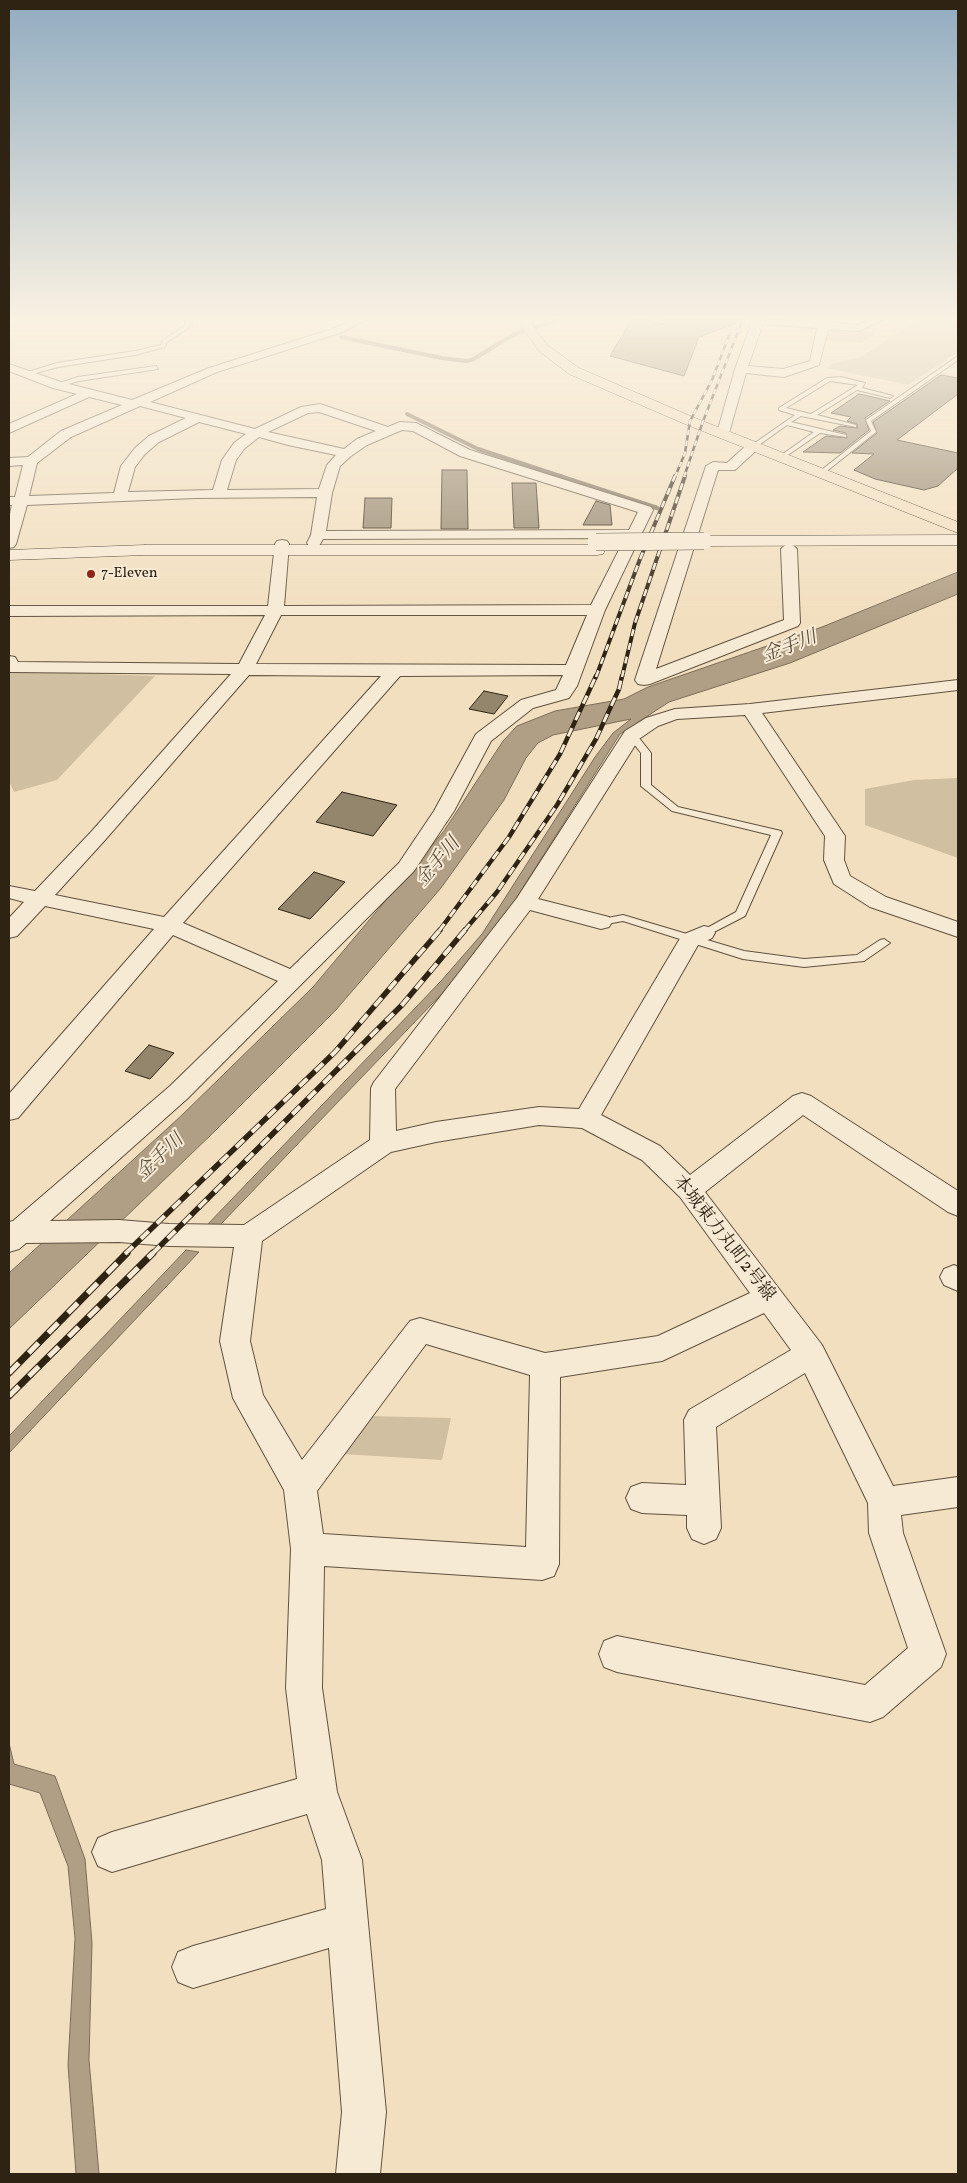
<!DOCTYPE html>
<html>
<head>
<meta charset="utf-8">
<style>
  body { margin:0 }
  #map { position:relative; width:967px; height:2183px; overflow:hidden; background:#f2dfbf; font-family:Vollkorn,serif }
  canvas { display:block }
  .frame { position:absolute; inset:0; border:10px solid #2f2314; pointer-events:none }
</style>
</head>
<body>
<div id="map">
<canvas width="967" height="2183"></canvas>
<div class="frame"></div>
</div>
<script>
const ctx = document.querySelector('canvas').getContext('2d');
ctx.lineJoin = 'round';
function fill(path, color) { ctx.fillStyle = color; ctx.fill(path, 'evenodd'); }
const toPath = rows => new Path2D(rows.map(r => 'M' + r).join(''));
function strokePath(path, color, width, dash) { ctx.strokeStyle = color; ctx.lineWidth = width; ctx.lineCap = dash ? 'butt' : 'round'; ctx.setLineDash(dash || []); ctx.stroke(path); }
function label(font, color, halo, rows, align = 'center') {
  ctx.font = font + ' Vollkorn,"Noto Serif JP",serif'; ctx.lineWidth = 4; ctx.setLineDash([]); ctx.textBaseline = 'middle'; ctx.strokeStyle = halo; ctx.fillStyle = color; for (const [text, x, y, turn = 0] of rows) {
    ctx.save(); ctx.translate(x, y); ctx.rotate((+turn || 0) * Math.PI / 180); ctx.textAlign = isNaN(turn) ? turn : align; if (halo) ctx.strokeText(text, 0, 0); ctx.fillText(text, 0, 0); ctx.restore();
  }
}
const green = toPath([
  [917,319,958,319,958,352,908,385,827,368,832,364,863,356],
  [830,327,862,329,876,334,861,343,826,340],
  [12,671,155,676,57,780,14,792,9,781,9,672],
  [958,778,958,858,865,825,865,789,914,780],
  [368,1416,451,1418,442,1460,342,1454]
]);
const water = toPath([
  [958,572,958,594,790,663,669,702,620,734,498,927,455,980,220,1225,207,1225,441,981,482,934,595,757,613,733,631,719,553,735,538,743,526,758,504,800,441,888,335,1011,215,1131,9,1329,9,1273,181,1116,313,987,444,831,503,741,517,726,555,711,624,699,648,687,822,627,958,572],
  [186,1250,199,1252,9,1453,9,1436,186,1250],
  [9,1743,14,1764,55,1776,85,1859,92,1943,89,2060,99,2174,76,2174,68,2065,75,1938,68,1866,40,1793,9,1784,9,1743]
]);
const streamFar1 = toPath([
  [341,337,442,358,466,361,472,360,513,335,560,319],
  [407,414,478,449,563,477]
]);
const stream = toPath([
  [559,476,657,508]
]);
const building = toPath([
  [632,319,643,319,663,324,668,319,742,319,742,321,699,337,684,376,610,356,632,319],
  [941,375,958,378,958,394,897,440,958,453,958,468,938,486,924,490,875,479,854,470,874,454,852,453,877,433,873,422,941,375],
  [859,394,890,401,865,418,869,430,840,453,803,452,826,436,847,438,846,433,833,430,840,426,857,428,857,424,847,421,851,417,831,413,859,394],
  [442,470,467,470,468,529,441,529,442,470],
  [512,483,536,483,539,528,514,528,512,483],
  [365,498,392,498,391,528,363,528,365,498],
  [596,501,610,505,612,525,583,525,596,501],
  [484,691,508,696,494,714,469,709,484,691],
  [342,792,397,805,373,836,316,822,342,792],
  [314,872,345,882,310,919,278,909,314,872],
  [149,1045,174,1053,150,1079,125,1071,149,1045]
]);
const lane = toPath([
  [183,319,188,319,192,323,187,329,167,342,165,347,135,355,58,367,25,376,22,374,57,363,135,351,161,345,163,340,183,327,186,323,183,319],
  [958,356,958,360,871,421,876,432,823,474,819,474,819,472,871,431,866,420,958,356],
  [156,366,158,369,79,381,57,387,54,385,78,377,156,366],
  [841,377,865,383,862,388,893,396,890,398,857,390,817,415,856,425,856,427,801,416,791,422,846,435,846,437,820,433,782,459,780,458,780,456,814,432,787,425,756,447,752,447,752,445,795,415,779,410,779,408,827,378,841,377],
  [830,381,858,385,811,414,786,408,830,381],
  [632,732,635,733,651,753,651,785,678,807,781,831,782,833,745,916,708,935,700,935,698,933,736,912,771,835,672,811,641,786,641,753,627,735,632,732],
  [623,915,744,951,804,959,857,955,880,940,884,939,890,943,864,961,804,967,743,959,623,921,601,925,596,922,597,920,623,915]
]);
const street = toPath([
  [354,319,367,319,343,332,217,372,150,402,255,429,301,407,320,404,388,427,400,422,416,423,470,450,651,507,653,510,605,610,577,686,569,698,533,708,491,741,454,811,414,871,188,1098,50,1221,119,1220,169,1224,244,1225,370,1140,371,1088,374,1082,517,898,625,731,646,718,675,709,750,704,958,680,958,690,762,713,845,836,844,860,850,876,886,897,958,922,958,937,870,907,834,884,824,860,825,836,745,715,677,719,658,726,639,739,538,899,609,917,612,922,609,927,601,929,530,910,395,1089,396,1131,436,1122,539,1107,579,1109,682,935,704,926,712,928,715,933,712,938,698,945,601,1115,660,1146,690,1175,793,1096,802,1093,811,1096,958,1191,958,1216,948,1212,803,1115,705,1192,822,1345,893,1486,958,1477,958,1507,901,1515,903,1533,946,1654,941,1667,883,1717,870,1722,617,1672,604,1667,599,1654,604,1641,617,1636,865,1685,908,1648,869,1533,868,1503,805,1373,716,1427,721,1528,716,1539,704,1544,692,1539,687,1528,687,1515,642,1513,631,1509,626,1498,631,1487,642,1483,686,1485,684,1420,689,1410,791,1350,764,1313,662,1361,560,1377,559,1564,554,1576,542,1580,324,1566,322,1688,337,1792,362,1860,386,2112,380,2174,336,2174,342,2112,329,1948,193,1988,178,1982,172,1967,178,1952,193,1946,326,1909,322,1860,307,1814,112,1872,98,1866,92,1852,98,1838,112,1832,297,1779,286,1688,291,1549,284,1490,233,1398,220,1341,234,1247,169,1246,119,1242,26,1243,19,1249,9,1252,9,1222,13,1221,170,1086,278,981,173,935,18,1118,9,1120,9,1094,154,929,45,906,17,936,9,938,9,918,24,902,9,898,9,886,35,891,91,832,231,674,11,672,9,672,9,656,15,657,18,662,239,664,265,615,9,616,9,606,268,606,275,544,277,541,282,540,287,541,289,544,284,606,591,605,625,538,323,539,319,546,314,547,309,546,307,543,311,535,317,497,195,498,27,505,16,544,14,547,9,548,9,518,12,505,9,505,9,497,15,497,23,465,9,466,9,458,28,457,61,431,122,405,89,397,9,433,9,424,77,394,53,388,9,371,9,364,61,382,132,400,209,368,335,328,354,319],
  [140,406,186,418,149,436,135,448,121,466,114,493,29,496,37,463,71,437,140,406],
  [319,412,376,431,357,439,344,449,268,432,308,413,319,412],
  [199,422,246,434,234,443,222,460,213,490,128,492,135,467,145,454,159,442,199,422],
  [402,430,413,431,460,456,638,512,629,530,326,531,332,493,340,466,351,456,367,445,402,430],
  [259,437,288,445,336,455,327,465,319,489,227,490,236,460,244,449,259,437],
  [281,615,587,615,566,665,256,664,281,615],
  [249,675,381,676,164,917,55,895,105,840,249,675],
  [563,675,556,690,521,700,476,734,434,811,399,863,290,969,183,923,400,676,563,675],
  [539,1125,582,1128,642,1160,680,1197,750,1293,658,1336,545,1353,420,1318,410,1321,302,1460,263,1395,250,1341,262,1241,391,1152,436,1142,539,1125],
  [426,1344,530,1375,526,1547,323,1534,317,1491,426,1344],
  [753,319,819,322,820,319,830,319,830,322,858,325,871,319,884,319,859,331,828,329,819,365,784,377,746,373,729,433,723,437,718,436,717,433,735,369,753,319],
  [763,324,817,328,810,361,783,369,748,366,763,324],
  [754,442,761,446,735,470,718,470,656,669,784,620,781,549,784,546,789,544,794,546,797,549,800,623,798,626,650,684,644,685,638,684,635,680,706,466,713,462,727,463,749,443,754,442],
  [954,1265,958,1267,958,1291,944,1285,940,1277,944,1269,954,1265]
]);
const secondary = toPath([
  [958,535,958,545,704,546,698,544,696,541,698,538,704,536,958,535],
  [145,545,597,545,603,546,605,550,603,554,597,555,145,555,9,560,9,550,145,545]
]);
const highway = toPath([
  [522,319,534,319,533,326,547,345,579,368,695,418,958,522,958,533,685,424,569,374,539,351,521,326,522,319]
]);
const railFar4 = toPath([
  [675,477,685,453,690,421,712,380,730,333],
  [684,477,702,424,743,319]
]);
const railFar3 = toPath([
  [596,677,640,559,675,476],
  [622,677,635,623,685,476]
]);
const railFar2 = toPath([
  [439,931,509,837,560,754,596,676],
  [464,931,497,892,557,805,596,739,619,689,622,676]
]);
const railFar1 = toPath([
  [125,1254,335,1052,440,930],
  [152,1254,402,1005,465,930]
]);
const rail = toPath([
  [9,1373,127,1253],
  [9,1396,153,1253]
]);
const secondaryBridge = toPath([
  [596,542,704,541]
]);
const markers = [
  [91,574,5,"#8f2418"]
];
const farPoinames = [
  ["7-Eleven",101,574]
];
const streetNames = [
  ["本城東力丸町2号線",723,1239,52]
];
const waterNames = [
  ["金手川",790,648,-21],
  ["金手川",439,863,-50],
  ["金手川",161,1158,-44]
];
fill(green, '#d1bfa2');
fill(water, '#b09f85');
strokePath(water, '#7c6d58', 1);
strokePath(streamFar1, '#7c6d58', 4);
strokePath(stream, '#7c6d58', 4.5);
fill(building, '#94856d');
strokePath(building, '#2f2314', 1);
strokePath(lane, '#60523f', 2);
strokePath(street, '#60523f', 2);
strokePath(secondary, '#2f2314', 1);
strokePath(highway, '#2f2314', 1);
fill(lane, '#f7ead5');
fill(street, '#f7ead5');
fill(secondary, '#f7ead5');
fill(highway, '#f2dfbf');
strokePath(railFar4, '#2f2314', 2.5);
strokePath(railFar3, '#2f2314', 4);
strokePath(railFar2, '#2f2314', 4.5);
strokePath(railFar1, '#2f2314', 5.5);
strokePath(rail, '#2f2314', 7);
strokePath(railFar4, '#f7ead5', 2, [5.5]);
strokePath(railFar3, '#f7ead5', 2.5, [7]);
strokePath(railFar2, '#f7ead5', 3, [9]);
strokePath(railFar1, '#f7ead5', 4, [11]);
strokePath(rail, '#f7ead5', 5, [14]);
strokePath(secondaryBridge, '#2f2314', 18, []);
strokePath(secondaryBridge, '#f7ead5', 17);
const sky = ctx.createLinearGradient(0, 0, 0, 624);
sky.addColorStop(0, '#91acc0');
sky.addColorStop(0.51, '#f9f1e2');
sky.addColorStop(1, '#f9f1e200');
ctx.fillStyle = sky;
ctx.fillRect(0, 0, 967, 624);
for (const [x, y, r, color] of markers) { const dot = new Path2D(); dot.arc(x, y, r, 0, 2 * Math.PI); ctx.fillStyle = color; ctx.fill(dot); strokePath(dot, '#f7ead5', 2); }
label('15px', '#2f2314', '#f7ead5', farPoinames, 'left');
label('18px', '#2f2314', '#f7ead5', streetNames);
label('italic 19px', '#5c4e3c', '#f7ead5', waterNames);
</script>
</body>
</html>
